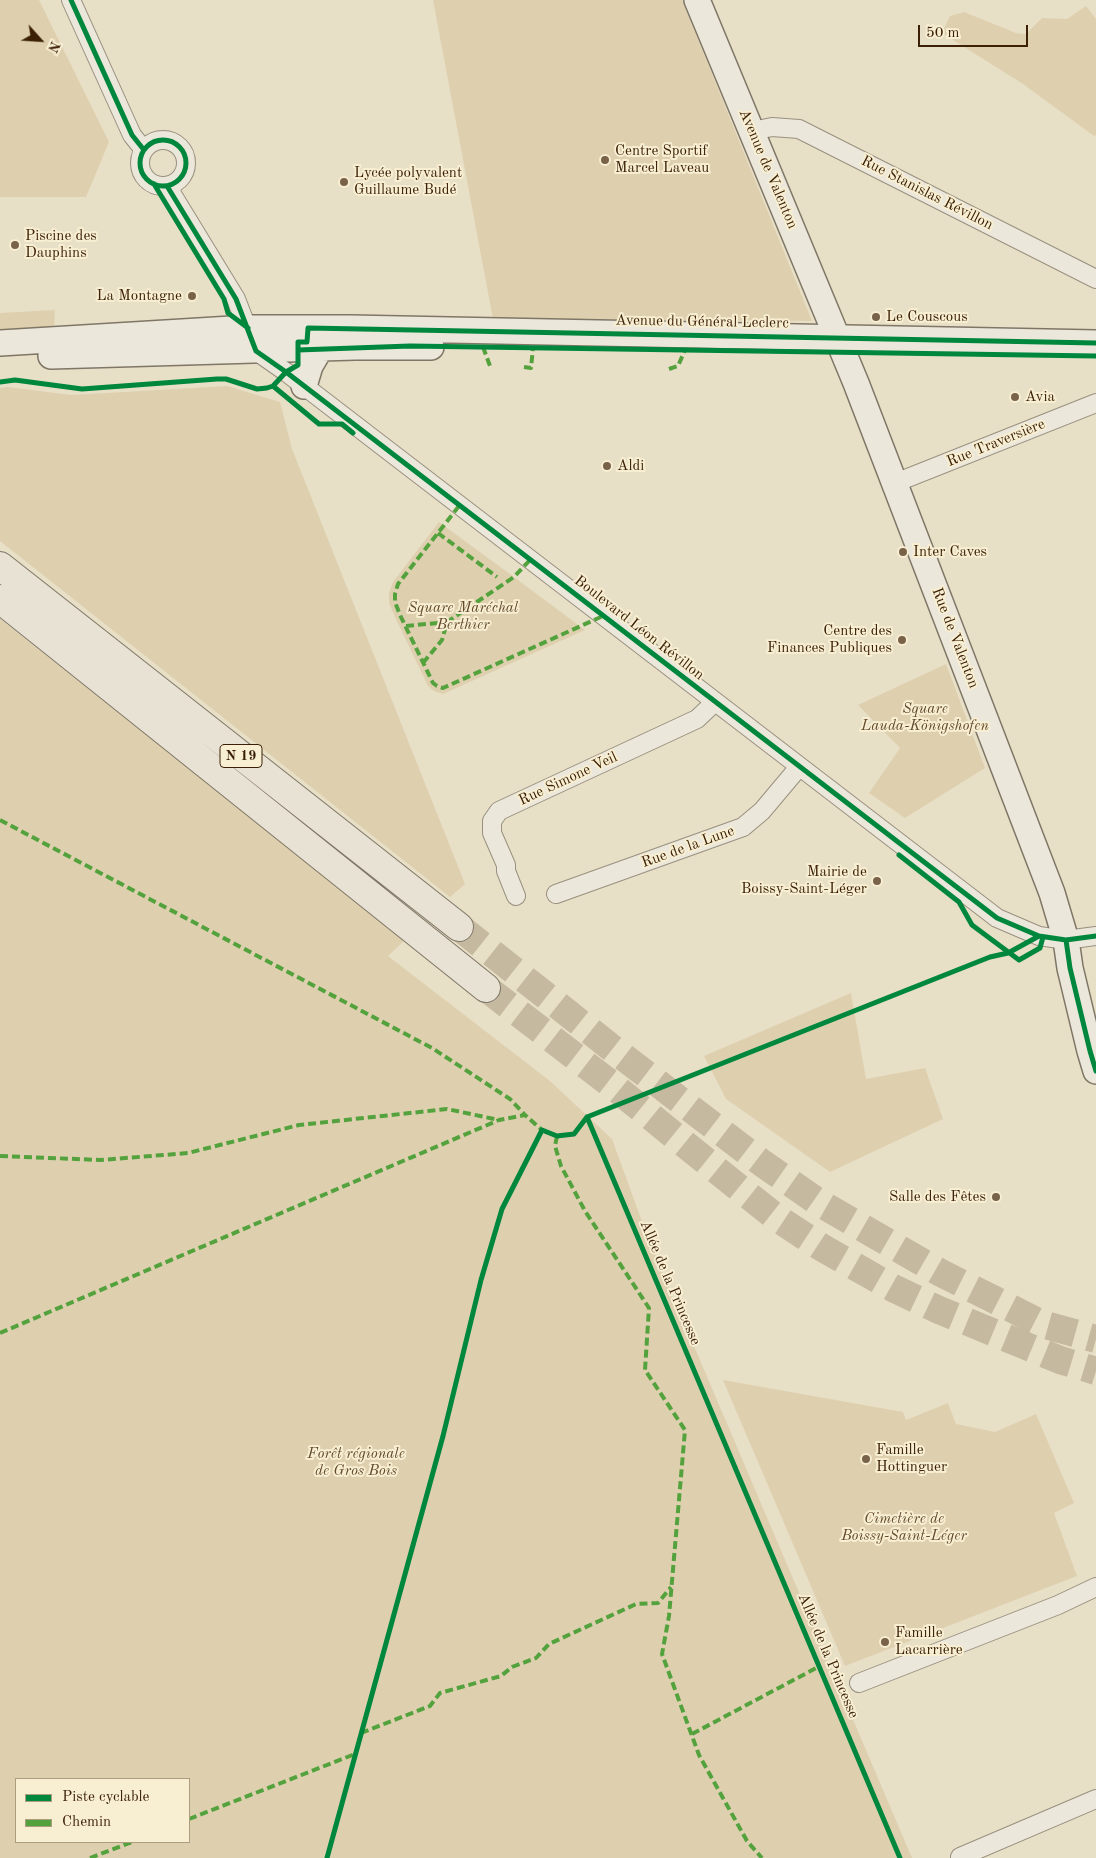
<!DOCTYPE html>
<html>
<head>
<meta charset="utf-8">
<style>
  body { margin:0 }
  #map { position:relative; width:1096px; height:1858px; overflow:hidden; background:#e8dfc7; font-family:"Old Standard TT",serif }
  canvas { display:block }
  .legend { position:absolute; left:15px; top:1778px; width:175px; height:65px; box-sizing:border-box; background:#f8eed2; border:1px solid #ac9c80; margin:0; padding:6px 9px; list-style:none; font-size:15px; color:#3b2005 }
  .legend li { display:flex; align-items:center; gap:10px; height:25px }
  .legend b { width:25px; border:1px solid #ac9c80 }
  .north { position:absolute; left:15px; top:15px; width:50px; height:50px; -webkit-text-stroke:4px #f8eed2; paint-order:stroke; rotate:116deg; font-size:14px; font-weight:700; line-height:20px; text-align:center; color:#3b2005 }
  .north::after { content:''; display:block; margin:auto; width:18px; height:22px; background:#3b2005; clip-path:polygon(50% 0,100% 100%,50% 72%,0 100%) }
  .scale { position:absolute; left:918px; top:25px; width:110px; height:22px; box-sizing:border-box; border:2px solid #3b2005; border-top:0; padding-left:6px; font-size:15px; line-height:18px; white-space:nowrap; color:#3b2005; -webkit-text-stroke:4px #f8eed2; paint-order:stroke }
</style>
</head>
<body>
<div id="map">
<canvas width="1096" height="1858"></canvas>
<ul class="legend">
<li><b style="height:6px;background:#00873e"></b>Piste cyclable</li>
<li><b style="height:6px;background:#54a23d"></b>Chemin</li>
</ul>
<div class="north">N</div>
<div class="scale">50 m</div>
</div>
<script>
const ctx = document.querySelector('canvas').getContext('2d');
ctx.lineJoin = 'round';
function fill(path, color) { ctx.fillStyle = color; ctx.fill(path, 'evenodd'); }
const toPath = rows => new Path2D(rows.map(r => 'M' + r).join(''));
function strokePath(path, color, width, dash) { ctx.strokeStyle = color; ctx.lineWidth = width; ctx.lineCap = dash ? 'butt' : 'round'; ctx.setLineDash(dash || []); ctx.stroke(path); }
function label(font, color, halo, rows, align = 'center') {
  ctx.font = font + ' "Old Standard TT",serif'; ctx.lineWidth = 4; ctx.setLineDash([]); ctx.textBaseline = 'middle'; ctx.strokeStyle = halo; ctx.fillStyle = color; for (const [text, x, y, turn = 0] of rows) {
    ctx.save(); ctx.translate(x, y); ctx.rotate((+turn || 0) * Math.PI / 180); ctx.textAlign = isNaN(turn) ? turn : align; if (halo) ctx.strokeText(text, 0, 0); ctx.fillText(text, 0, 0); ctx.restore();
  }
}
const green = toPath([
  [0,0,39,0,109,142,86,197,0,197],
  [433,0,682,0,812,321,493,319],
  [1086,6,1096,19,1096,135,1094,136,1023,84,942,33,950,16,964,12,1016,33,1026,34,1042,18,1067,19],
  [55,310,54,330,0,334,0,313],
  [227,386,280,402,292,449,465,884,450,897,0,541,0,388,8,387,71,395],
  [439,522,514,577,585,630,443,694,434,691,428,686,395,617,389,603,389,593,393,582],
  [0,619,405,940,388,956,550,1081,612,1139,648,1238,912,1858,0,1858],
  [16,1779,189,1779,189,1842,16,1842],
  [946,664,985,768,905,818,869,793,900,748,858,705],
  [851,993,866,1079,925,1068,943,1119,830,1172,726,1099,704,1056],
  [723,1380,903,1412,906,1420,948,1403,956,1424,995,1432,1036,1414,1074,1503,1054,1513,1077,1576,845,1666]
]);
const highwayTunnel = toPath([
  [459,927,613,1049,762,1163,818,1202,941,1273,991,1298,1042,1324,1096,1339],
  [486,988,612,1085,739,1188,777,1218,821,1247,893,1288,939,1310,1060,1360,1096,1371]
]);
const street = toPath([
  [71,0,132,135,144,150],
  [752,131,772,127,799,129,1096,279],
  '140 163a23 23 0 1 1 46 0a23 23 0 1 1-46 0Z',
  [167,186,236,299,256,351,286,372,997,918,1039,936,1066,940,1096,936],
  [895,483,1096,403],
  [556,894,743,827,762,811,799,767],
  [516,896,506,871,506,865,492,833,492,821,499,811,697,719,715,702],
  [859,1683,1058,1605,1096,1587],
  [960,1857,1096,1799]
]);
const secondary = toPath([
  [697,0,856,383,1052,893,1066,940,1070,968,1090,1051,1096,1071],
  [0,343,248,328,351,328,1096,343],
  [51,356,355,347,431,347],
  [304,386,310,366,320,349]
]);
const highway = toPath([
  [0,566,459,927],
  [0,599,486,988]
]);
const quiet = toPath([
  [483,347,490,366],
  [524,367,531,368,533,348],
  [669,369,678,366,685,350],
  [459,506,398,584,395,594,395,602,400,615,433,683,437,686,443,688,603,616],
  [438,533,497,577],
  [406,626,447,622],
  [423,663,442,640,447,622,514,577,530,560],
  [0,820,432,1048,510,1099,525,1115],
  [557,1136,555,1146,561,1166,585,1211,649,1308,645,1370,685,1430,669,1616,662,1654,699,1755,747,1841,762,1858],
  [0,1156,101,1160,188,1153,299,1125,447,1109,499,1120],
  [0,1333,499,1120,525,1115,542,1130],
  [361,1733,430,1706,440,1693,501,1676,512,1667,536,1658,549,1644,636,1604,658,1603,671,1587],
  [692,1734,818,1667],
  [189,1819,355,1754],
  [90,1858,132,1842]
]);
const cycleway = toPath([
  [71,0,132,135,144,150],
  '140 163a23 23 0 1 1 46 0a23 23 0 1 1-46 0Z',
  [154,184,224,299,228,313,248,328],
  [167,186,236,299,256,351,286,372,997,918,1039,936,1066,940,1096,936],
  [298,350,410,346,1096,356],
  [0,382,15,380,82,389,217,379,226,379,257,389,267,388,273,386,286,372,298,365,298,342,307,342,308,328,1096,343],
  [273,386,319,424,342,424,353,433],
  [899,855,959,902,972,925,1019,960,1040,948,1043,937],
  [1066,940,1070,968,1090,1051,1096,1071],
  [587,1117,900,1858],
  [587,1117,990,957,1008,953,1039,936],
  [327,1858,443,1436,481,1280,502,1209,542,1130,557,1136,574,1134,587,1117]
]);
const markers = [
  [605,160,5,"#786349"],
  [344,182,5,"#786349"],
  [15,245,5,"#786349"],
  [192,296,5,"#786349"],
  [876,317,5,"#786349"],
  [1015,397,5,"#786349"],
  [607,466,5,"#786349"],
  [903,552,5,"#786349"],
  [902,640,5,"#786349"],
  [877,881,5,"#786349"],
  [996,1197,5,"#786349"],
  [866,1459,5,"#786349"],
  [885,1642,5,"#786349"]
];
const shields = [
  [241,756,42]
];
const shieldNames = [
  ["N 19",241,756]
];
const poiNames = [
  ["Centre Sportif",615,151],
  ["Marcel Laveau",615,168],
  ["Lycée polyvalent",354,173],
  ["Guillaume Budé",354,190],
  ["Piscine des",25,236],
  ["Dauphins",25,253],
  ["La Montagne",182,296,"right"],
  ["Le Couscous",886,317],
  ["Avia",1025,397],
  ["Aldi",617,466],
  ["Inter Caves",913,552],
  ["Centre des",892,631,"right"],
  ["Finances Publiques",892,648,"right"],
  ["Mairie de",867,872,"right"],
  ["Boissy-Saint-Léger",867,889,"right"],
  ["Salle des Fêtes",986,1197,"right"],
  ["Famille",876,1450],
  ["Hottinguer",876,1467],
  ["Famille",895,1633],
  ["Lacarrière",895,1650]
];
const streetNames = [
  ["Avenue de Valenton",768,169,67],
  ["Rue Stanislas Révillon",927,193,27],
  ["Avenue du Général Leclerc",702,322,1],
  ["Rue Traversière",996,443,-22],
  ["Boulevard Léon Révillon",639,628,38],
  ["Rue de Valenton",955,638,69],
  ["Rue Simone Veil",568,779,-25],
  ["Rue de la Lune",688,847,-20],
  ["Allée de la Princesse",670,1283,67],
  ["Allée de la Princesse",828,1656,67]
];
const parkNames = [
  ["Square Maréchal",463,608],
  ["Berthier",463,625],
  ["Square",925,709],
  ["Lauda-Königshofen",925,726],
  ["Forêt régionale",356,1454],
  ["de Gros Bois",356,1471],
  ["Cimetière de",904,1519],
  ["Boissy-Saint-Léger",904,1536]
];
fill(green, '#ded0af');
strokePath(highwayTunnel, '#c5b9a0', 28, [28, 14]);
strokePath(street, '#99907f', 20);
strokePath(secondary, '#7f7666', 28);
strokePath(highway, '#7f7666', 30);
strokePath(street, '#ebe7db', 18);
strokePath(secondary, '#ebe7db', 25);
strokePath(highway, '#e8e2d5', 28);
strokePath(quiet, '#54a23d', 4, [8, 4]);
strokePath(cycleway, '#00873e', 5);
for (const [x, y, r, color] of markers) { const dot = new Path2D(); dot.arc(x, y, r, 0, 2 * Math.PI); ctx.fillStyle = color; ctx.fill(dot); strokePath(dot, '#f8eed2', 2); }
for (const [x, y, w] of shields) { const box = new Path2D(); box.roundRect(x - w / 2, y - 11.5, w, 23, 4); ctx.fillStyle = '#f8eed2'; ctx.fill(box); strokePath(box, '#3b2005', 1); }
label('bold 14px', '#3b2005', null, shieldNames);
label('15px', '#3b2005', '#f8eed2', poiNames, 'left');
label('15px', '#3b2005', '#f8eed2', streetNames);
label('italic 15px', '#62492a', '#f8eed2', parkNames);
</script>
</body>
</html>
